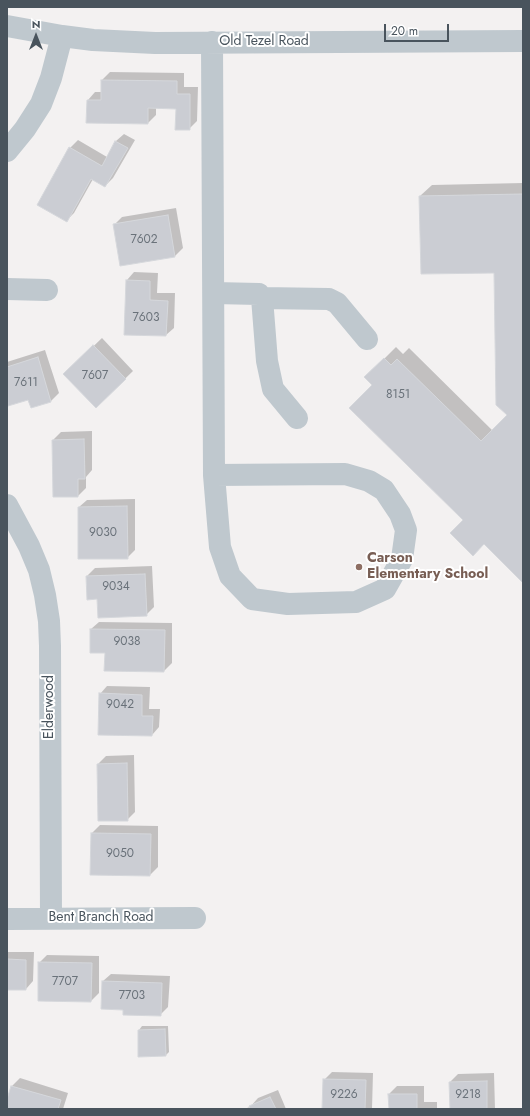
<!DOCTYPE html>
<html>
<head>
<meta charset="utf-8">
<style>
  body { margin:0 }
  #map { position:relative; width:530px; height:1116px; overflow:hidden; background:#f3f1f1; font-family:Jost,sans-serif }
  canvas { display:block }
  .frame { position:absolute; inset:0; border:8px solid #49545d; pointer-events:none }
  .north { position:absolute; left:16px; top:16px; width:40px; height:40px; -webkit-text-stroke:3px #fff; paint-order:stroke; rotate:0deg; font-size:11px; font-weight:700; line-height:16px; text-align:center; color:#49545d }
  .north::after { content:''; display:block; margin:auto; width:14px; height:18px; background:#49545d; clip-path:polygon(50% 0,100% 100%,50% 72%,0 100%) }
  .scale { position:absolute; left:384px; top:24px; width:65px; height:18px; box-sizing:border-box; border:2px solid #49545d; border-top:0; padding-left:5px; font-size:12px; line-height:14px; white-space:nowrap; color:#49545d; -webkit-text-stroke:3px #fff; paint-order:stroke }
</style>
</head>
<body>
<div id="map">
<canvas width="530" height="1116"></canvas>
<div class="frame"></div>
<div class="north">N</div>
<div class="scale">20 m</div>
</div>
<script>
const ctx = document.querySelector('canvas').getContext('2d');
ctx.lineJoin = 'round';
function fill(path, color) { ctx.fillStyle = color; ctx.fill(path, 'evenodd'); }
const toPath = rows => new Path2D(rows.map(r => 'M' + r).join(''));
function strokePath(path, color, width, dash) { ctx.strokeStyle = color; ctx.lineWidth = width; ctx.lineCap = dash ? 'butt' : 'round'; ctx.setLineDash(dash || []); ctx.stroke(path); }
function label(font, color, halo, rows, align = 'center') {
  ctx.font = font + ' Jost,sans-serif'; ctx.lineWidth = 4; ctx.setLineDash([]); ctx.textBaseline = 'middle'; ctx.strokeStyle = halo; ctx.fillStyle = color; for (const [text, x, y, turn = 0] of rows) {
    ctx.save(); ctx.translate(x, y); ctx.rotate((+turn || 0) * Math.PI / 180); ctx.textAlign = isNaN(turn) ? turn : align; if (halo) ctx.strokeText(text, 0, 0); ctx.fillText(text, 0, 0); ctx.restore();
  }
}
const shadow = toPath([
  [110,72,184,73,184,87,198,87,197,121,189,129,177,108,156,107,156,115,148,123,87,122,88,100,95,92,102,92,102,80],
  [124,134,135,140,113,178,105,186,93,179,74,213,66,221,70,148,78,140,107,157,116,141],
  [523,183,523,582,464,520,373,385,366,377,396,347,403,354,409,348,493,431,508,415,495,272,420,196,432,185],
  [176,208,183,248,175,256,121,265,114,225,122,217],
  [134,272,158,273,157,293,175,293,174,328,166,335,127,280],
  [102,338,133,371,96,407,73,366],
  [45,350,59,393,51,401,31,407,28,399,8,405,7,401,7,362],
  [92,431,92,470,86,477,86,488,78,496,54,496,53,440,61,432],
  [135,499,135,550,127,558,79,507,87,500],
  [152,566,154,607,146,615,98,598,87,576,95,568],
  [99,622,172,623,172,663,164,671,91,629],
  [107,686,150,687,149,709,160,709,159,727,152,735,100,694],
  [134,755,135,812,127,820,98,764,106,756],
  [100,825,158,826,158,867,150,875,91,874,92,833],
  [7,952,34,952,33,981,26,989,7,989],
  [47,955,99,956,99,993,91,1001,39,963],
  [111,974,170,976,168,1007,160,1015,124,1009,103,981],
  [142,1026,168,1026,169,1052,165,1056,139,1030],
  [332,1072,373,1073,372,1109,323,1109,324,1080],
  [494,1073,495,1109,451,1109,450,1082,458,1074],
  [20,1078,68,1093,63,1109,7,1109,7,1102,12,1086],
  [397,1086,424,1086,424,1102,437,1102,437,1109,390,1109,389,1094],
  [278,1090,286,1109,244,1109,250,1107,258,1098]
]);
const building = toPath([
  [101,80,177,81,177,94,190,94,190,130,175,130,176,109,148,108,148,124,86,123,87,100,101,100,101,80],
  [115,141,128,148,105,187,91,179,67,222,37,205,69,147,102,166,115,141],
  [523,194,523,583,484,544,473,556,450,533,463,520,349,408,372,385,364,377,384,358,391,365,397,359,481,441,507,415,496,405,494,273,421,274,419,196,523,194],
  [168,215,175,257,120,266,113,224,168,215],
  [126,280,150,281,150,300,168,301,166,336,124,335,126,280],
  [93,345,126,379,96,408,63,374,93,345],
  [38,357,51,402,31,408,28,400,8,406,7,367,38,357],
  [84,439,85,479,78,479,78,497,53,497,52,440,84,439],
  [127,506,128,559,78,559,78,507,127,506],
  [145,574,147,616,98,618,97,599,87,600,86,576,145,574],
  [90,629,165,630,164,672,104,671,105,653,90,653,90,629],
  [99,693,142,695,142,716,153,716,152,736,98,735,99,693],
  [127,763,128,821,98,821,97,764,127,763],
  [91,833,151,834,150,876,90,875,91,833],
  [7,959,26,960,26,990,7,990,7,959],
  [38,962,92,963,91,1002,38,1001,38,962],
  [102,981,162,983,161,1016,123,1015,123,1010,101,1009,102,981],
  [165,1029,166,1056,138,1057,138,1030,165,1029],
  [323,1079,366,1080,365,1109,322,1109,323,1079],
  [487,1081,487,1109,450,1109,449,1082,487,1081],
  [11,1086,61,1100,58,1109,7,1109,7,1099,11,1086],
  [388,1094,417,1094,417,1109,389,1109,388,1094],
  [270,1097,276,1109,250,1109,249,1106,270,1097]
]);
const minor = toPath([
  [7,26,62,36,93,40,155,43,523,41],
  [212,42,214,475,220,547,230,576,252,599,288,604,356,602,385,589,402,559,406,530,400,514,384,490,369,481,345,474,214,475],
  [7,151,25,129,41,104,51,78,62,36],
  [7,289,47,290],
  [214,293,259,294,262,298,267,361,273,389,297,418],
  [262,298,329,299,337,303,367,339],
  [7,505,29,546,39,570,45,595,49,621,50,646,51,918],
  [7,919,195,918]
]);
const markers = [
  [359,567,4,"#8d6e63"]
];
const numberNames = [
  ["7602",144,240],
  ["7603",146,318],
  ["7607",95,376],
  ["7611",26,383],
  ["8151",398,395],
  ["9030",103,533],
  ["9034",116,587],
  ["9038",127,642],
  ["9042",120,705],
  ["9050",120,854],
  ["7707",65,982],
  ["7703",132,996],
  ["9226",344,1095],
  ["9218",468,1095]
];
const streetNames = [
  ["Old Tezel Road",264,42],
  ["Elderwood",50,707,-90],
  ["Bent Branch Road",101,918]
];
const educationNames = [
  ["Carson",367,559],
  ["Elementary School",367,575]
];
fill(shadow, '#0003');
fill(building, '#cbcdd3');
strokePath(building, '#d5d7db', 1);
strokePath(minor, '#bfc8ce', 22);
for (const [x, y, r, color] of markers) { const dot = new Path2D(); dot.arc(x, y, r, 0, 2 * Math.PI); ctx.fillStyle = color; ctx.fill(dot); strokePath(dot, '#fff', 1.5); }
label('12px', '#6a727a', null, numberNames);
label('14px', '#49545d', '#fff', streetNames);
label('bold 14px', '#785e54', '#fff', educationNames, 'left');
</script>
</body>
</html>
